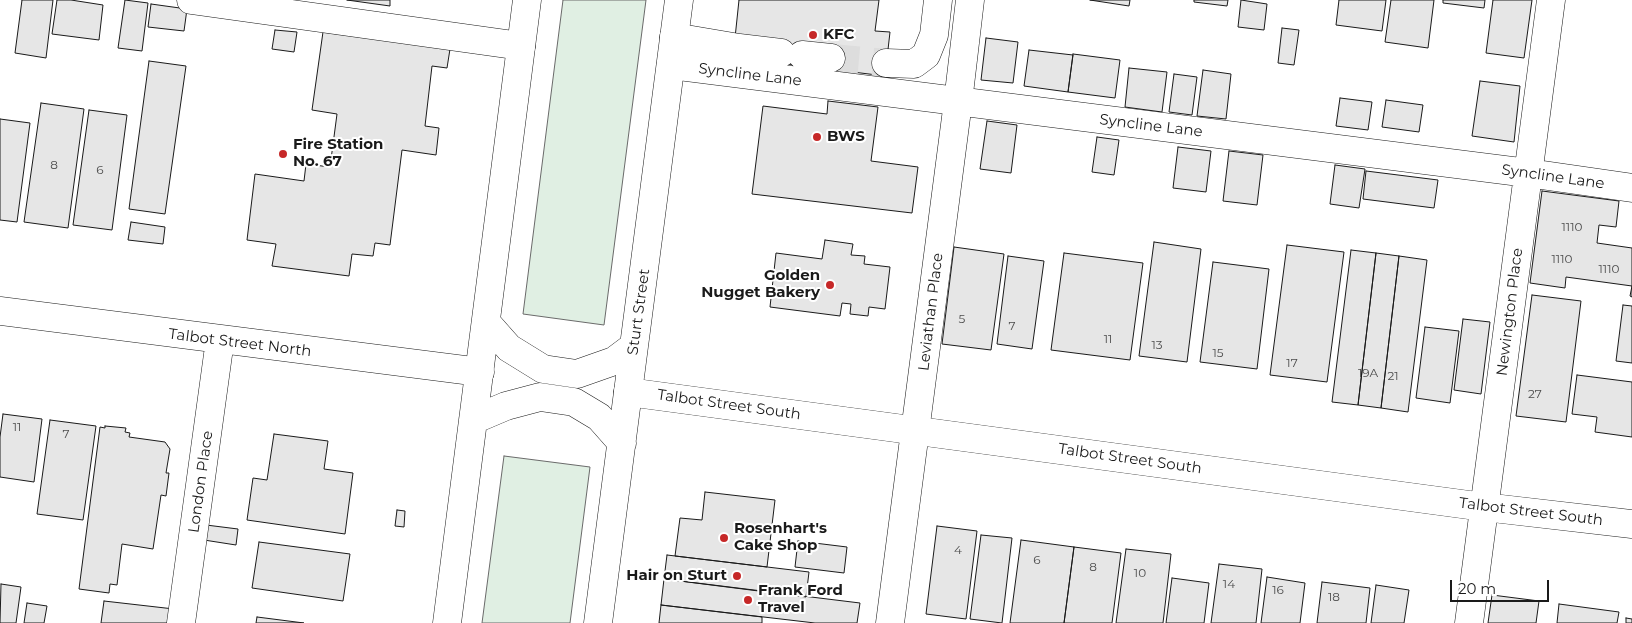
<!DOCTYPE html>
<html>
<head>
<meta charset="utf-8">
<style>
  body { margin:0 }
  #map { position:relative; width:1632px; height:623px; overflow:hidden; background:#fff; font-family:Montserrat,sans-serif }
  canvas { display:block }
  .scale { position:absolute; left:1450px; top:580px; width:99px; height:22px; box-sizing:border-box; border:2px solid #1a1a1a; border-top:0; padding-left:6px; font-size:15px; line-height:18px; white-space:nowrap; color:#1a1a1a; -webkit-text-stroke:4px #fff; paint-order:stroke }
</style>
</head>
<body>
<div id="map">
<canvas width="1632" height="623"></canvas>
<div class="scale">20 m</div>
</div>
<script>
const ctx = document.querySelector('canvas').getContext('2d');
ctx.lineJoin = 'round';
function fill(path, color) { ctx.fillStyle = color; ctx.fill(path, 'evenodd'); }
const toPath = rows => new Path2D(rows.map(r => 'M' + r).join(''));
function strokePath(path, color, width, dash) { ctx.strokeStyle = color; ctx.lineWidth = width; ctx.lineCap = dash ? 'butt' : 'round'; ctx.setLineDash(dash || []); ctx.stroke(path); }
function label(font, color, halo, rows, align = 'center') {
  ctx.font = font + ' Montserrat,sans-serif'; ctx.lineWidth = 4; ctx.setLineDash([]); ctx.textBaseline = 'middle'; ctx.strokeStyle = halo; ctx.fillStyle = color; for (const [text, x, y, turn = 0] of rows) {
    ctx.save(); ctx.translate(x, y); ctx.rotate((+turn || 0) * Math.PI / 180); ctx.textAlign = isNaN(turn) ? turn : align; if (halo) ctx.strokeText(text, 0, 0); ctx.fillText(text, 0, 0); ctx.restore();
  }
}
const green = toPath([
  [563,0,646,0,604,325,523,314,563,0],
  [504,456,590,467,570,623,482,623,504,456]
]);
const building = toPath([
  [22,0,53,0,46,58,15,53,22,0],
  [57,0,71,0,103,5,99,40,52,34,57,0],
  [125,0,148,3,142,51,118,48,125,0],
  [347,0,390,0,390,6,347,0],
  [739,0,879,0,875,31,890,32,885,76,780,63,735,38,739,0],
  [1090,0,1130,0,1129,6,1090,0],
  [1194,0,1228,0,1227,6,1194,2,1194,0],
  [1241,0,1267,4,1264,30,1238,27,1241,0],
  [1339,0,1386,0,1382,31,1336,25,1339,0],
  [1391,0,1434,0,1428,48,1385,42,1391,0],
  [1443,0,1485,0,1484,8,1443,3,1443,0],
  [1493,0,1532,0,1524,58,1486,53,1493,0],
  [151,4,187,9,184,31,148,27,151,4],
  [1282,28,1299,30,1294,65,1278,63,1282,28],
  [275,30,297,32,294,52,272,49,275,30],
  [323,32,450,49,447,68,432,66,425,126,439,128,436,155,402,150,390,245,375,243,373,256,352,254,349,276,272,266,276,244,247,240,255,174,304,181,306,164,330,167,337,114,312,110,323,32],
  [986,38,1018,42,1013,83,981,80,986,38],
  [1029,50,1073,55,1068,92,1024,86,1029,50],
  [1073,54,1120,60,1115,98,1068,92,1073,54],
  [149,61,186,66,165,214,129,209,149,61],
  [1129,68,1167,72,1162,112,1125,107,1129,68],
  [1203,70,1231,74,1226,119,1197,116,1203,70],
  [1174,74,1197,77,1192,115,1169,112,1174,74],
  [1480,81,1520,86,1514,142,1472,136,1480,81],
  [1340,98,1372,102,1368,130,1336,126,1340,98],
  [1386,100,1423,105,1419,132,1382,127,1386,100],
  [828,101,878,107,871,161,918,167,912,213,752,194,763,106,827,114,828,101],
  [41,103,84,109,68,228,24,222,41,103],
  [89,110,127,115,112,230,73,225,89,110],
  [0,119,30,123,17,222,0,220,0,119],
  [987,121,1017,125,1011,173,980,169,987,121],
  [1097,137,1119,140,1114,175,1092,172,1097,137],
  [1178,147,1211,151,1206,192,1173,188,1178,147],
  [1229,151,1263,155,1257,205,1223,201,1229,151],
  [1335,165,1365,169,1359,208,1330,204,1335,165],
  [1366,171,1438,180,1434,208,1363,199,1366,171],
  [1542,191,1619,201,1616,227,1599,225,1597,243,1632,248,1632,297,1630,296,1632,286,1566,277,1565,288,1530,283,1542,191],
  [131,222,165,227,163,244,128,240,131,222],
  [825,240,853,244,851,255,865,256,864,264,890,267,885,309,869,307,868,316,850,314,851,304,842,303,840,316,770,307,776,253,822,259,825,240],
  [1154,242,1201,249,1187,362,1139,356,1154,242],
  [1287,245,1344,252,1327,382,1270,375,1287,245],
  [954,247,1004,254,991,350,942,344,954,247],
  [1351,250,1376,253,1358,405,1332,402,1351,250],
  [1064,253,1143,263,1130,360,1051,350,1064,253],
  [1376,253,1399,256,1381,408,1358,405,1376,253],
  [1008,256,1044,261,1032,349,997,344,1008,256],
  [1399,256,1427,260,1408,412,1381,408,1399,256],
  [1213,262,1269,269,1257,369,1200,362,1213,262],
  [1532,295,1581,301,1566,422,1516,416,1532,295],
  [1623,305,1632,306,1632,363,1616,361,1623,305],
  [1463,319,1490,322,1481,394,1454,390,1463,319],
  [1425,327,1459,331,1450,403,1416,398,1425,327],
  [1577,375,1632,382,1632,437,1595,432,1597,417,1572,414,1577,375],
  [3,414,42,419,34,482,0,477,0,437,3,414],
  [50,420,96,426,83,520,37,514,50,420],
  [105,426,126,428,125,432,130,433,129,437,165,442,170,449,166,473,169,473,166,496,161,495,153,549,122,544,117,585,110,584,109,593,79,589,100,427,105,428,105,426],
  [274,434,328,441,324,469,353,473,345,534,247,520,253,478,267,480,274,434],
  [705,492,775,500,767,567,675,556,680,518,702,520,705,492],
  [397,510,405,511,404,527,395,526,397,510],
  [206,525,238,529,236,545,204,540,206,525],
  [937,526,977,531,966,619,926,614,937,526],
  [981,535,1012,538,1002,623,970,619,981,535],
  [1021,540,1074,547,1064,623,1010,623,1021,540],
  [798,541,847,547,844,573,795,567,798,541],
  [259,542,350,554,343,601,252,588,259,542],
  [1074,547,1121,553,1112,623,1064,623,1074,547],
  [1126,549,1171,554,1163,623,1116,623,1126,549],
  [667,555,809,572,806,597,664,579,667,555],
  [1219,564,1262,569,1256,623,1211,623,1219,564],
  [1267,577,1305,583,1300,623,1261,623,1267,577],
  [1172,578,1209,583,1204,623,1166,623,1172,578],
  [664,579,860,603,857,623,815,623,661,605,664,579],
  [1322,582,1370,588,1366,623,1317,623,1322,582],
  [1,584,21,587,16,623,0,623,1,584],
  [1376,585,1409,590,1404,623,1371,623,1376,585],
  [1492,595,1539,601,1536,623,1488,623,1492,595],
  [104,601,174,609,172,623,101,623,104,601],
  [27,603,47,606,44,623,24,623,27,603],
  [1559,604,1619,612,1617,623,1557,623,1559,604],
  [661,605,762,617,762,623,659,623,661,605],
  [257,617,304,623,256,623,257,617],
  [1626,618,1632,619,1632,623,1626,623,1626,618]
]);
const minorTunnel = toPath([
  [831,58,886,63]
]);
const minor = toPath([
  [191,0,521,46],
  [674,37,739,48,781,53],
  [802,55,831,58],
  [886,63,914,64,926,55,934,35,938,0],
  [671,65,1528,173,1632,188],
  [0,311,480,372],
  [628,392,1484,507,1632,524],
  [181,623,220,340],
  [890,623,958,102,970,0],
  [1469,623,1551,0]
]);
const major = toPath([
  [486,322,509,348,543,369,577,374,614,361,634,346],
  [473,420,506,406,540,397,574,402,599,417,622,443],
  [447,623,527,0],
  [598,623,679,0]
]);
const markers = [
  [813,35,5,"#c62828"],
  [817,137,5,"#c62828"],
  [283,154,5,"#c62828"],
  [830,285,5,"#c62828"],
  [724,538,5,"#c62828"],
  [737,576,5,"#c62828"],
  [748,600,5,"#c62828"]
];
const numberNames = [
  ["8",54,165],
  ["6",100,170],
  ["1110",1572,227],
  ["1110",1562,259],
  ["1110",1609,269],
  ["5",962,319],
  ["7",1012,326],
  ["11",1108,339],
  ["13",1157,345],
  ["15",1218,353],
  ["17",1292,363],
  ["19A",1368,373],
  ["21",1393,376],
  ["27",1535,394],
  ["11",17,427],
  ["7",66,434],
  ["4",958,550],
  ["6",1037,560],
  ["8",1093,567],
  ["10",1140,573],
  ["14",1229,584],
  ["16",1278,590],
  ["18",1334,597]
];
const poiNames = [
  ["KFC",823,35],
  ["BWS",827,137],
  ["Fire Station",293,145],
  ["No. 67",293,162],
  ["Golden",820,276,"right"],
  ["Nugget Bakery",820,293,"right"],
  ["Rosenhart's",734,529],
  ["Cake Shop",734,546],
  ["Hair on Sturt",727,576,"right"],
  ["Frank Ford",758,591],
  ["Travel",758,608]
];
const streetNames = [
  ["Syncline Lane",750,75,7],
  ["Syncline Lane",1151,126,7],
  ["Syncline Lane",1553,177,8],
  ["Sturt Street",639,312,-82],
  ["Leviathan Place",931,312,-83],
  ["Newington Place",1510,312,-83],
  ["Talbot Street North",240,343,7],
  ["Talbot Street South",729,405,8],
  ["Talbot Street South",1130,459,8],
  ["London Place",201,482,-82],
  ["Talbot Street South",1531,512,7]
];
fill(green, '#e0efe3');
strokePath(green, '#6a6a6a', 1);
fill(building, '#e6e6e6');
strokePath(building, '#1a1a1a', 1);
strokePath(minorTunnel, '#ddd', 28, [28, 14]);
strokePath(minor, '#1a1a1a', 29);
strokePath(major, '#1a1a1a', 29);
strokePath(minor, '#fff', 28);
strokePath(major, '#fff', 28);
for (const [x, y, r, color] of markers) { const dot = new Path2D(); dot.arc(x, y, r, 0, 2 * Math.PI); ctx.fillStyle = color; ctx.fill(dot); strokePath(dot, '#fff', 2); }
label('12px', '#4d4d4d', null, numberNames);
label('bold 15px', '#1a1a1a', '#fff', poiNames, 'left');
label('15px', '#1a1a1a', '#fff', streetNames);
</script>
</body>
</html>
